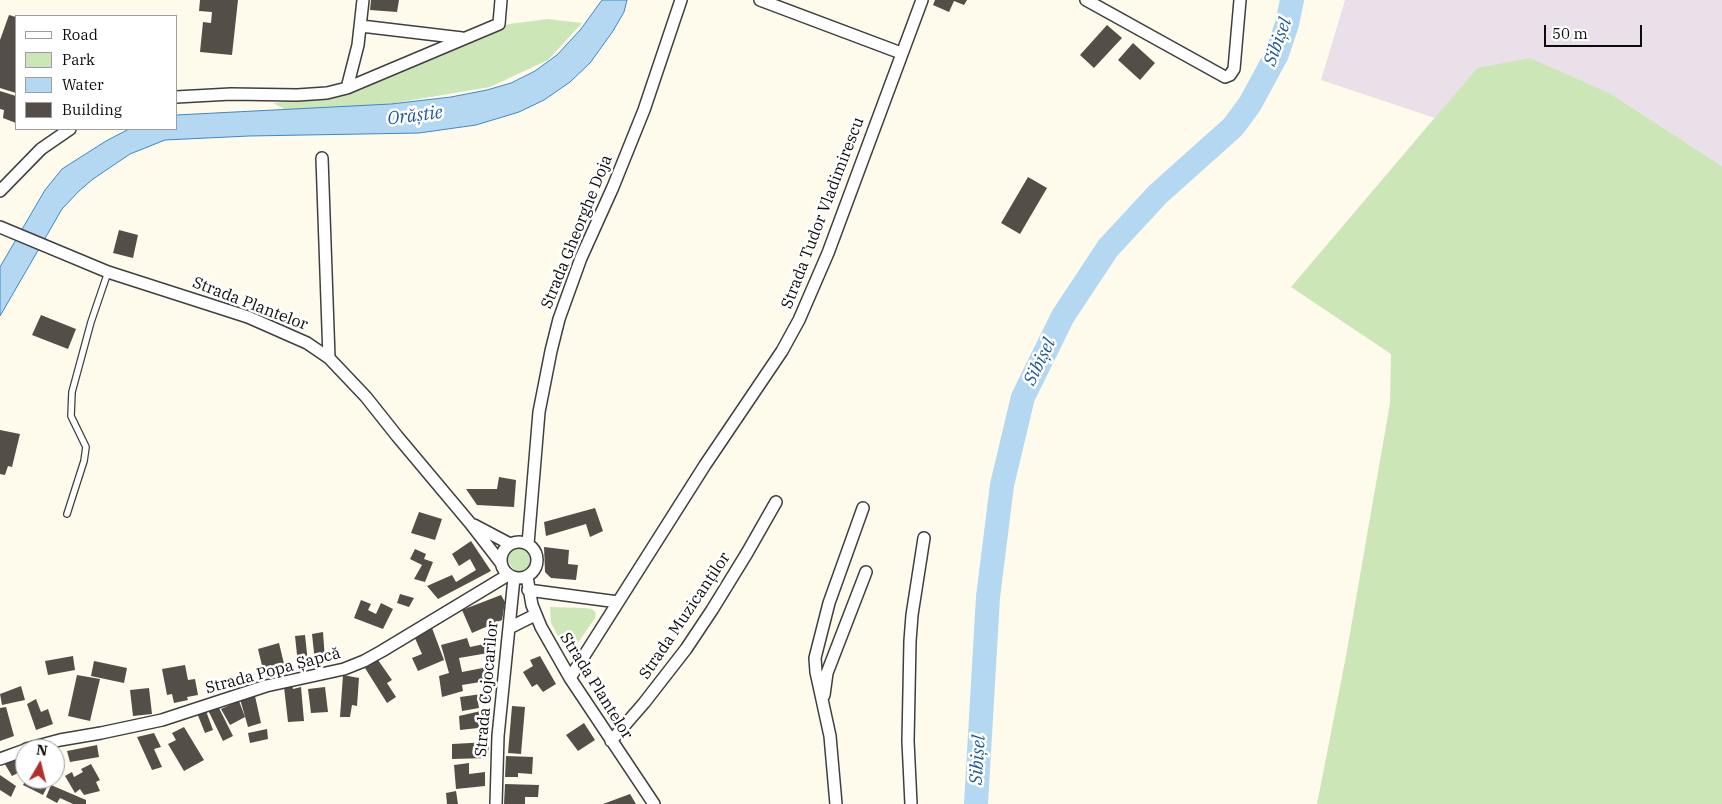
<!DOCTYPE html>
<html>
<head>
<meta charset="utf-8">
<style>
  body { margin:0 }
  #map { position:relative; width:1722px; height:804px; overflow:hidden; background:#fefbec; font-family:"IBM Plex Serif",serif }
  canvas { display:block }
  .legend { position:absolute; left:15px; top:15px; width:162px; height:115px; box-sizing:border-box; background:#fff; border:1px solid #9e9e9e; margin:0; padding:6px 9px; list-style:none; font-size:15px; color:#0c0c0c }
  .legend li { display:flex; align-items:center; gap:10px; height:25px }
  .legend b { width:25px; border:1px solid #9e9e9e }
  .north { position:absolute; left:15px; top:739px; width:50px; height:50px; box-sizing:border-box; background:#fff; border:1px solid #9e9e9e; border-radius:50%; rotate:8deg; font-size:14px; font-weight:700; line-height:20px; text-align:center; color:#0c0c0c }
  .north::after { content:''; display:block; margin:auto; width:18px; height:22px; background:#b32f2d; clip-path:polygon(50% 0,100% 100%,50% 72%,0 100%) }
  .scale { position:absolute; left:1544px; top:25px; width:98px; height:22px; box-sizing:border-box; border:2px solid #0c0c0c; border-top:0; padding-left:6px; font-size:15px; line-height:18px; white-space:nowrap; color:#0c0c0c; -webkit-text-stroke:4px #fff; paint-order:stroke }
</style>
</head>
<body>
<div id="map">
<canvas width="1722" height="804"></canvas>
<ul class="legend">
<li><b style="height:6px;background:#fff"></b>Road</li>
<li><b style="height:14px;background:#cde6b8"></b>Park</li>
<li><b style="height:14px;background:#b4d7f2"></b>Water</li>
<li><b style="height:14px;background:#544e49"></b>Building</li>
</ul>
<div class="north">N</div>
<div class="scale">50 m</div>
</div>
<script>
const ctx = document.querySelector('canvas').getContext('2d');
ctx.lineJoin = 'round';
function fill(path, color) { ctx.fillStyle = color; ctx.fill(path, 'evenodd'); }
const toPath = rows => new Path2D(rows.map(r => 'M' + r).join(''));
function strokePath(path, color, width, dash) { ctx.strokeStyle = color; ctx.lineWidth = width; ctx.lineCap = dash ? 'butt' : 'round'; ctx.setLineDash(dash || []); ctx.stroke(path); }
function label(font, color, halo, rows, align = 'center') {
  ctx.font = font + ' "IBM Plex Serif",serif'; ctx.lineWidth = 5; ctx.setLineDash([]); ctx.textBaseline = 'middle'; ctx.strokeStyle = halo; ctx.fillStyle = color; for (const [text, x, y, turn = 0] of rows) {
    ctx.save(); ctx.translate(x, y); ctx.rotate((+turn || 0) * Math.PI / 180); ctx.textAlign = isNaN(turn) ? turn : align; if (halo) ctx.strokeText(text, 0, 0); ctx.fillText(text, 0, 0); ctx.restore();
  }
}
const industrial = toPath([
  [1345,0,1722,0,1722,166,1611,94,1477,68,1435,118,1321,80]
]);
const green = toPath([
  [548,19,582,23,548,60,490,87,347,111,288,111,273,103,320,97,362,87,509,24],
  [1530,58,1611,94,1722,166,1722,804,1317,804,1346,656,1390,403,1391,354,1291,287,1477,68],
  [515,547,524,548,532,555,532,563,529,570,525,573,517,574,505,557,510,550],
  [550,607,585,608,592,609,596,613,595,618,569,656,551,623]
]);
const water = toPath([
  [602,0,627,0,624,12,613,31,590,63,570,82,544,100,519,112,476,125,419,133,249,136,165,140,130,154,93,179,79,191,62,209,0,316,0,267,45,190,62,169,106,141,129,129,176,129,176,115,391,104,451,97,487,90,511,83,535,71,557,55,581,29,602,0]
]);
const river = toPath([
  [976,804,988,597,1002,485,1023,397,1063,316,1108,248,1158,194,1233,127,1250,104,1277,54,1287,24,1292,0]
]);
const building = toPath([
  [200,0,238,0,232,55,200,52,203,22,211,23,212,12,199,11],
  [371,0,399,0,397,12,370,10],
  [935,0,967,0,964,5,954,1,949,12,933,5],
  [9,15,16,17,16,93,0,88,0,40],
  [1107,25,1122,38,1094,68,1080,55],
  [1133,43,1155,63,1140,80,1118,60],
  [0,91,16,96,16,123,3,118,4,110,0,109],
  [1028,177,1047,188,1020,234,1001,223],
  [119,230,138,235,133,258,113,253],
  [41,315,76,329,68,349,32,335],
  [0,430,20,434,12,467,8,466,5,475,0,474],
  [499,477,516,480,514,507,477,505,466,489,497,489],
  [595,508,603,531,590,537,586,524,546,536,544,522],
  [419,512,442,519,435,540,411,533],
  [471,541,491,571,438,599,427,586,452,575,456,582,476,570,470,559,459,566,452,554],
  [544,547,569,550,568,564,578,565,576,580,551,578,545,572],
  [415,549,426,554,424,559,433,562,425,582,414,579,422,565,410,559],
  [400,594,414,598,409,607,397,603],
  [501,595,505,602,502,620,472,633,462,610],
  [361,600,371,604,368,610,376,614,381,603,393,609,383,629,354,618],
  [432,628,444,660,418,671,412,658,422,654,414,636],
  [323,632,325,660,315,662,312,634],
  [305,635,308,663,298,664,295,636],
  [467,638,470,647,494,642,494,652,459,658,462,672,493,666,493,680,462,685,463,691,442,697,439,676,449,673,441,645],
  [279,643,285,668,264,674,258,649],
  [73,656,75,670,48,675,45,661],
  [540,656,556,684,543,692,537,684,532,687,523,672,533,666,530,660],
  [378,660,392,680,387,683,396,697,387,703,365,668],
  [94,661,127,668,124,683,91,676],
  [185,665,188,680,195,679,198,695,187,697,188,700,174,703,172,694,167,695,162,669],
  [77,675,100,679,90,721,68,716],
  [343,675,359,678,357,706,352,705,350,717,340,717],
  [292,684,293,689,301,687,304,721,288,722,284,687],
  [21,686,25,700,2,705,0,694],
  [325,687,328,712,311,713,308,689],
  [149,688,152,714,133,716,130,690],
  [489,693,489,702,478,702,479,708,462,711,460,697],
  [255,696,261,723,248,727,240,699],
  [36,699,41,712,48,709,53,724,36,730,27,704],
  [239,701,245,717,230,725,221,709],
  [218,706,233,736,223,741,208,710],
  [512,706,525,707,521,754,508,753],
  [6,707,14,736,0,741,0,708],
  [485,710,487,727,460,730,459,716],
  [206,711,213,730,205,733,197,713],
  [584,723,595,740,578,751,566,735],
  [184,727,204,760,184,771,168,744,176,740,172,733],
  [267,729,268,739,250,743,248,733],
  [154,733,161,747,154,749,162,767,152,770,137,737],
  [489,742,488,758,452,759,452,744],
  [97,745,99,757,70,762,67,751],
  [19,754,25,763,25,774,22,771,12,776,3,761],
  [506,756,533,757,532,774,518,773,518,777,505,777],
  [469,763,469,774,485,772,485,786,456,789,454,765],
  [91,764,100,780,96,782,100,791,84,795,80,789,75,793,65,776,72,772,74,777,83,772,81,769],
  [0,775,16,786,11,797,0,790],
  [26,779,41,779,48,785,43,795,23,785],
  [505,784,539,785,538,797,525,797,525,804,504,804],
  [51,785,86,800,86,804,73,804,60,798,57,803,46,797],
  [456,791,458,804,447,804,446,793],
  [630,794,636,804,603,804]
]);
const lane = toPath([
  [67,514,84,461,86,447,71,416,72,392,91,322,108,272]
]);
const street = toPath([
  [760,0,901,53],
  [1086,0,1225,77,1230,75,1234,69,1240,0],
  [361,26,462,38],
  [347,88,358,45,363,0],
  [176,97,231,94,297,95,327,93,347,88,499,24,501,0],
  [322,158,329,358],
  [0,191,41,149,70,129],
  [0,227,108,272,248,317,307,343,329,358,366,397,397,436,470,523,501,563],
  [474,525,510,544],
  '501 560a18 18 0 1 1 36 0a18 18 0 1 1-36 0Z',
  [528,544,539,412,551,351,559,319,581,258,613,187,644,110,681,0],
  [527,577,532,605,541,627,570,678,654,804],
  [528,590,618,602],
  [509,628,535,615],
  [570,678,705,465,782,351,799,320,828,253,922,0],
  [824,695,827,673,866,572],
  [611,741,644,703,686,649,712,610,747,553,776,502],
  [26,749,60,740,101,733,162,720,266,686,344,669,364,661,382,651,508,575],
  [0,759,25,750],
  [496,804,498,736,514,578],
  [836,804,830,736,816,672,815,658,829,603,863,508],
  [911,804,908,741,910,641,912,615,924,538]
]);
const streetNames = [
  ["Strada Tudor Vladimirescu",823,213,-69],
  ["Strada Gheorghe Doja",577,232,-68],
  ["Strada Plantelor",250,304,21],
  ["Strada Muzicanților",685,616,-56],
  ["Strada Popa Șapcă",273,671,-15],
  ["Strada Plantelor",596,686,58],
  ["Strada Cojocarilor",487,689,-85]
];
const waterNames = [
  ["Sibișel",1278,42,-70],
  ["Orăștie",415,116,-7],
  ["Sibișel",1040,362,-64],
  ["Sibișel",978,760,-86]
];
fill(industrial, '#eae0ea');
fill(green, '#cde6b8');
fill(water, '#b4d7f2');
strokePath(water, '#3f87c5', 1);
strokePath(river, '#b4d7f2', 24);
fill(building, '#544e49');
strokePath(lane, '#3f3f3f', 8);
strokePath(street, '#3f3f3f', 14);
strokePath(lane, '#fff', 5.5);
strokePath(street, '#fff', 11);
label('16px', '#0c0c0c', '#fff', streetNames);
label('italic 18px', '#1d5996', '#fff', waterNames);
</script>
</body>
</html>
